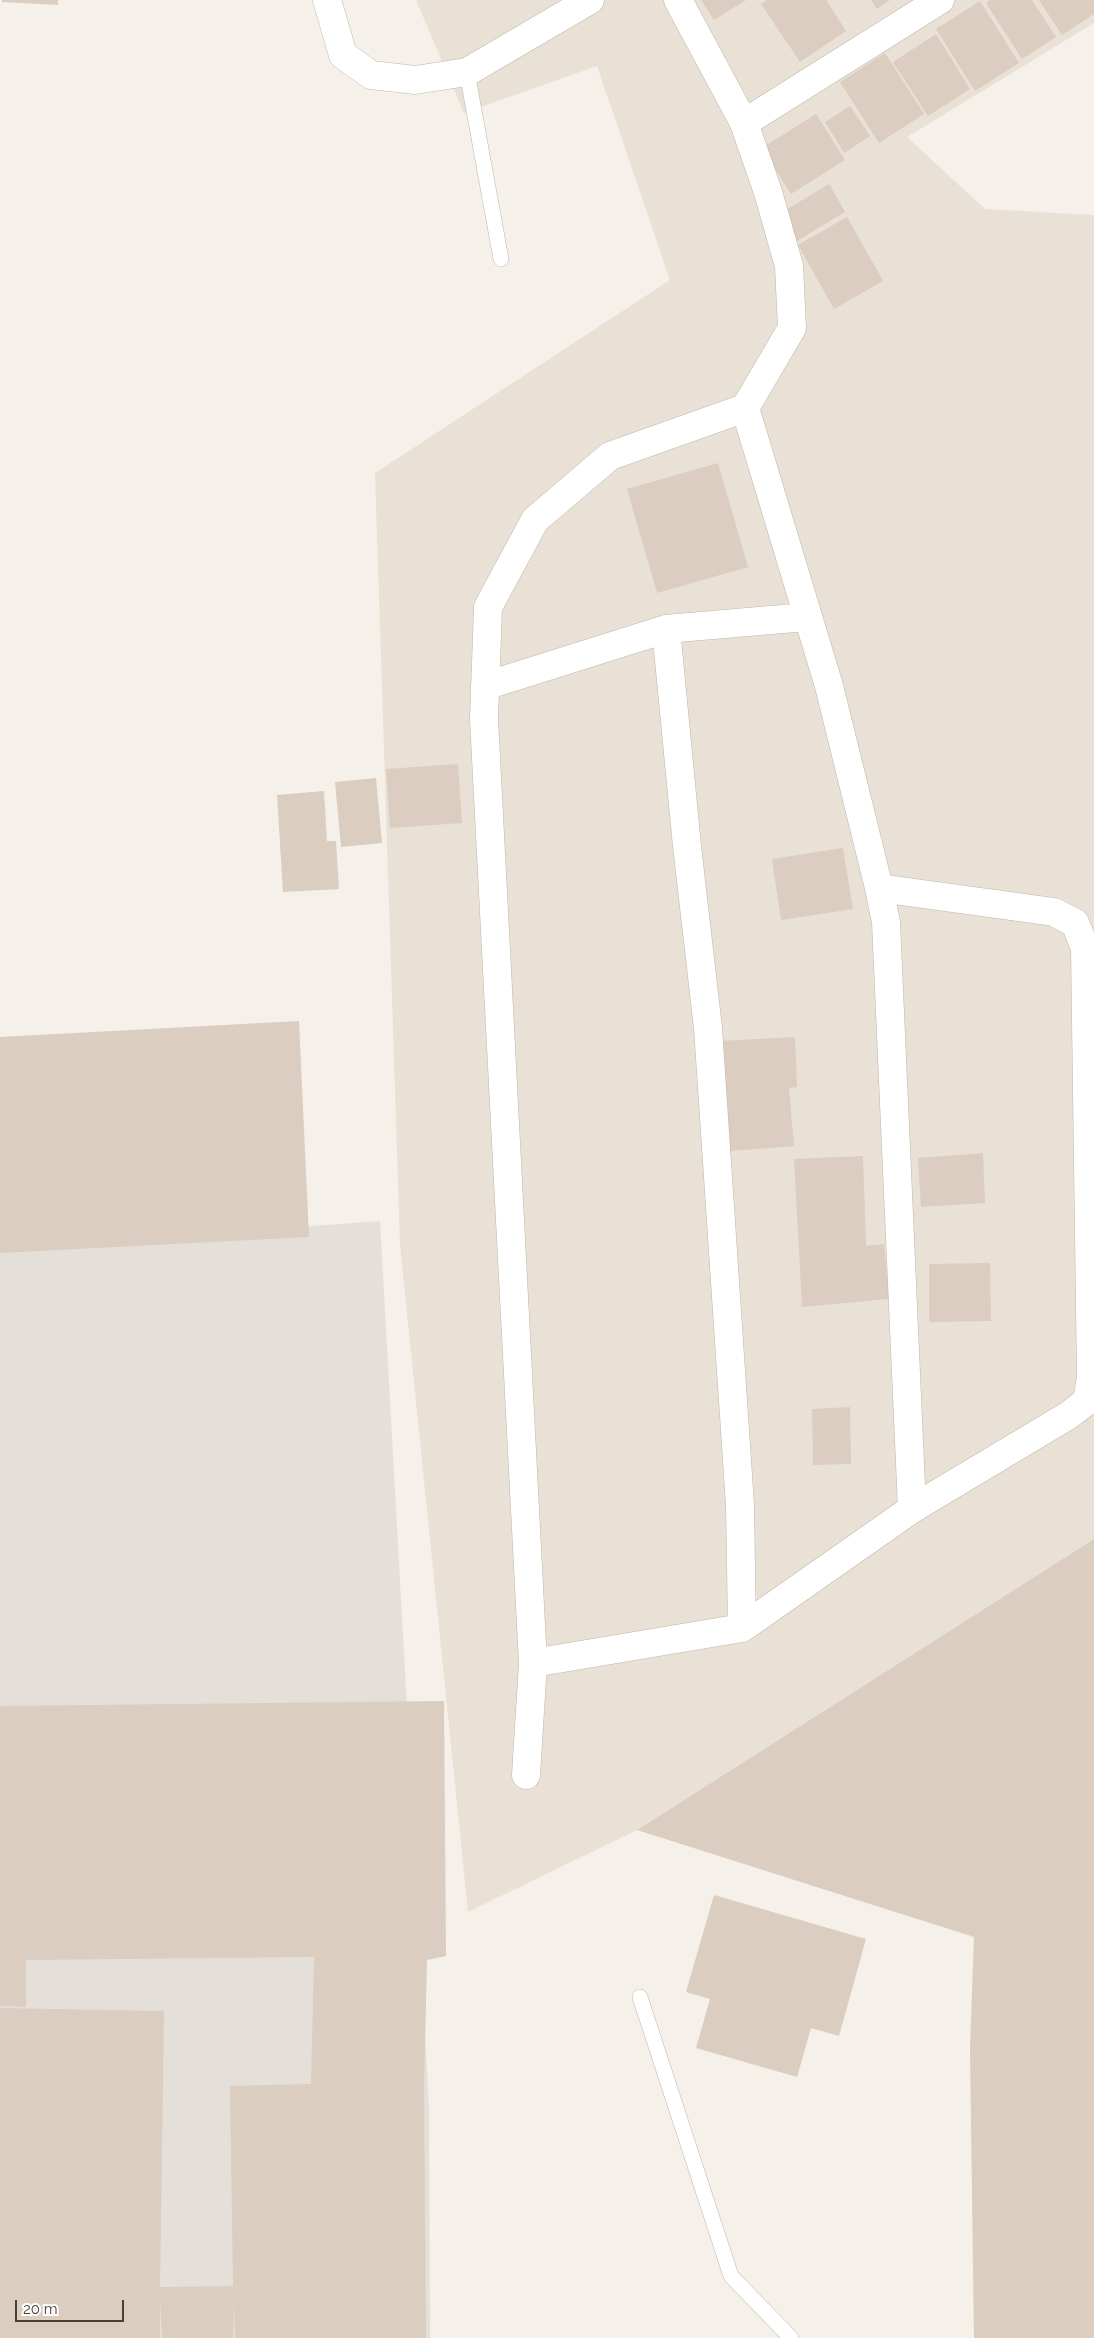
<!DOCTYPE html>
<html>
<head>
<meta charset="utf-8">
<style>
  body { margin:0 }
  #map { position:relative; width:1094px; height:2338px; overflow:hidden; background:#f5f0e9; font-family:Raleway,sans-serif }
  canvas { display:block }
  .scale { position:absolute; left:15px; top:2300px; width:109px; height:22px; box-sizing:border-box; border:2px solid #494036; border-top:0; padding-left:6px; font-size:15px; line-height:18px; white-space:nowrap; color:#494036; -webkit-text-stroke:4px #fff; paint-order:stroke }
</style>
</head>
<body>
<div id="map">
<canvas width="1094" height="2338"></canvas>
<div class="scale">20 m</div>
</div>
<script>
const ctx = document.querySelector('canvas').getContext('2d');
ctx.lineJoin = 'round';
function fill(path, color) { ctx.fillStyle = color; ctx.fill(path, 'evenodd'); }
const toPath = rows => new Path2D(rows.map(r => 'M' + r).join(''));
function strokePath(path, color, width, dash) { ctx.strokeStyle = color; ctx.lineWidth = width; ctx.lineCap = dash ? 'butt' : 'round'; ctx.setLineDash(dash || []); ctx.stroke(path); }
const residential = toPath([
  [416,0,1094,0,1094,23,907,137,985,209,1094,215,1094,1539,637,1830,468,1912,400,1245,375,473,670,280,597,66,464,113]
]);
const industrial = toPath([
  [380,1221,429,2106,430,2338,0,2338,0,1249]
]);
const building = toPath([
  [2,0,58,0,58,5,2,2],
  [701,0,746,0,714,20],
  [767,0,826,0,846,31,800,62,761,4],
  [871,0,890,0,877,9],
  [990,0,1032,0,1056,37,1022,59,986,3],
  [1039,0,1094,0,1094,14,1062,35],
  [980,1,1019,63,975,91,936,29],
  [936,34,970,89,928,116,893,62],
  [885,53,924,114,879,143,840,82],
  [850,106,870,136,844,153,825,122],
  [816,114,845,160,791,194,762,148],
  [829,184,845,212,795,242,779,214],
  [847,217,883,281,834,309,798,245],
  [718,463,748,567,657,593,627,489],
  [458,764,462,823,390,828,386,769],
  [376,778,382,843,341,847,335,782],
  [324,791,327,841,336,841,339,889,283,892,277,795],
  [843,848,853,909,781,920,772,859],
  [299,1021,309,1237,0,1253,0,1037],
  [795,1037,797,1087,789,1088,794,1146,719,1152,719,1041],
  [983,1153,985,1203,921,1207,918,1158],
  [863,1156,866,1246,884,1244,889,1299,802,1307,794,1159],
  [990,1263,991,1321,929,1322,929,1264],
  [850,1407,851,1464,813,1465,812,1409],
  [1094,1539,1094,2338,974,2338,970,2048,974,1937,637,1830],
  [444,1701,446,1956,427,1960,424,2086,426,2338,235,2338,234,2300,233,2338,162,2338,160,2299,160,2338,0,2338,0,2008,164,2011,160,2287,233,2286,230,2086,311,2084,314,1957,26,1960,26,2007,0,2006,0,1706],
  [714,1895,866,1939,839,2036,811,2028,797,2077,696,2048,710,1999,686,1992]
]);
const service = toPath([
  [467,72,501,259],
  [640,1997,731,2276,791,2338]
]);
const minor = toPath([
  [327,0,343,55,371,75,415,80,467,72,590,0],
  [678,0,744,123,940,0],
  [745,408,829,686,879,888,886,922,912,1509],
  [666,629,687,846,708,1028,740,1505,742,1628],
  [485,686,666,629,806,617],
  [533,1663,742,1628,912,1509,1069,1415,1087,1401,1091,1378,1085,948,1075,923,1054,912,879,888],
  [526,1775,533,1663,484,719,488,607,535,520,610,456,745,408,792,328,789,266,768,192,744,123]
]);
fill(residential, '#e9e1d6');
fill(industrial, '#e5dfda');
fill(building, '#dbcdc0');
strokePath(service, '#c1b7aa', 16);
strokePath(minor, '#c1b7aa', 29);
strokePath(service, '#fff', 15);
strokePath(minor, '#fff', 28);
</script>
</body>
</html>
